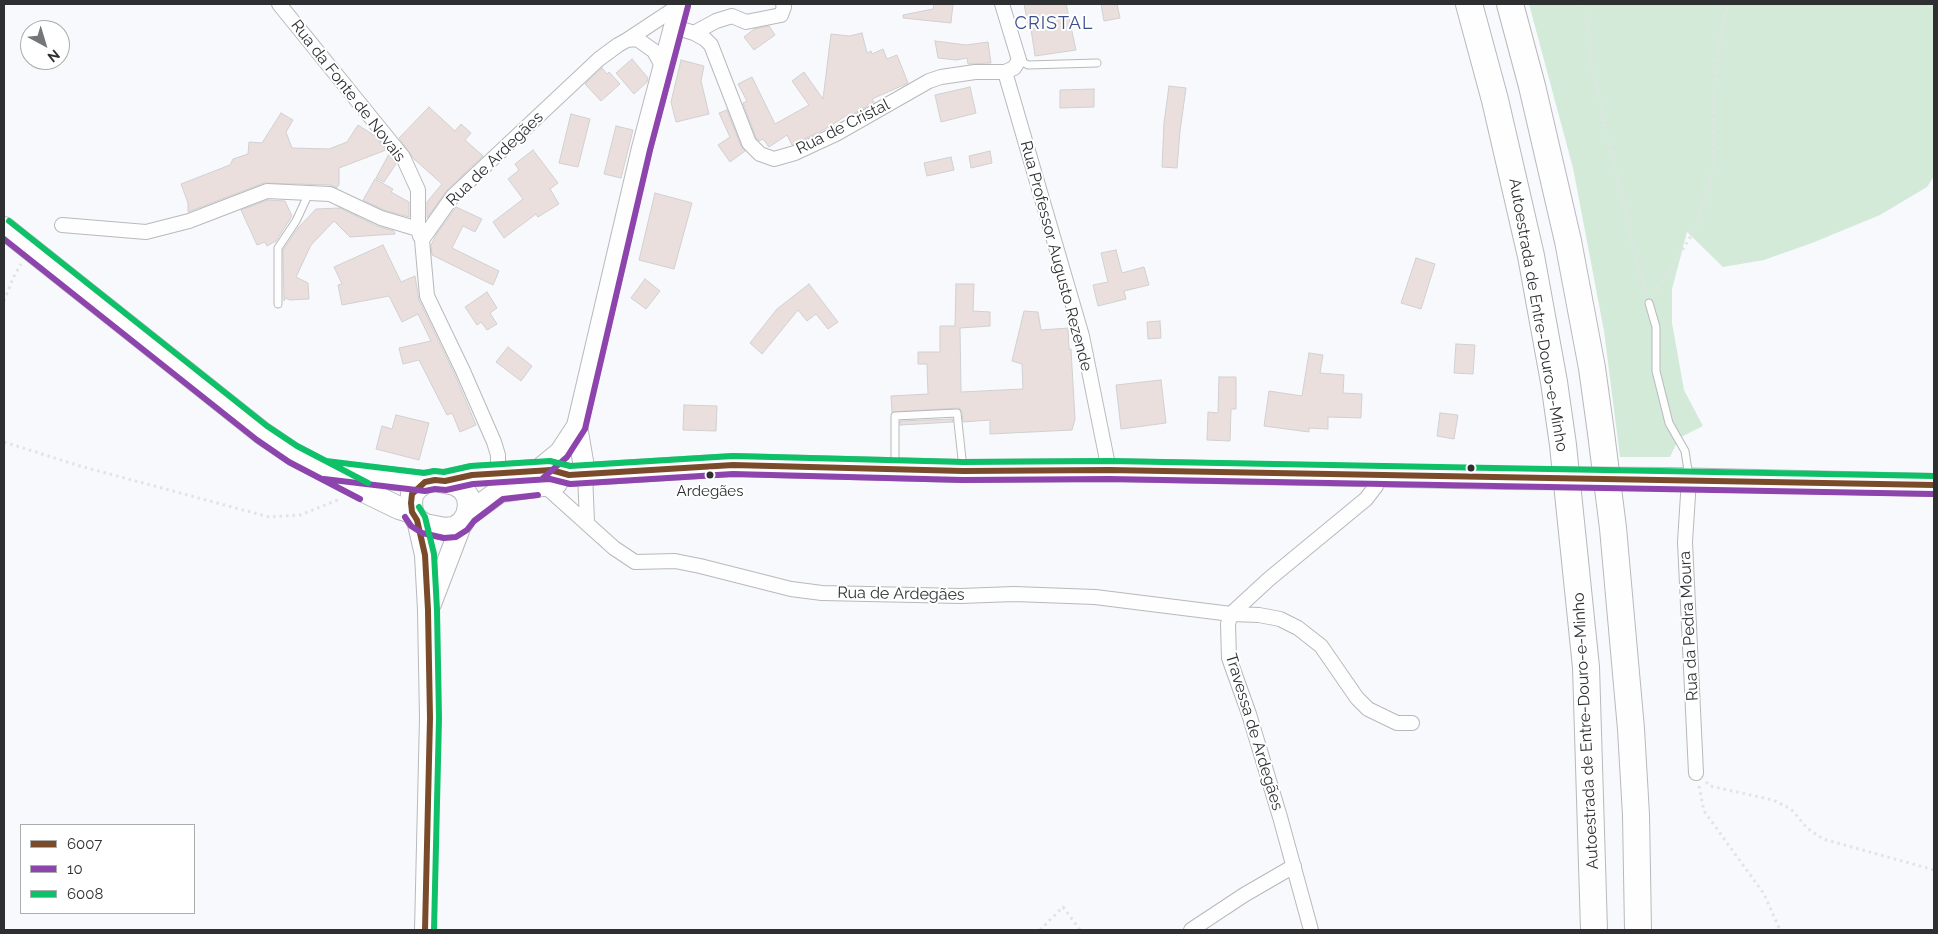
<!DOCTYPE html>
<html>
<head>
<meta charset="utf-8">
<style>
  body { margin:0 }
  #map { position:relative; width:1938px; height:934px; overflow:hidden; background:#f7f9fc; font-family:Raleway,sans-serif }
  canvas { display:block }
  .frame { position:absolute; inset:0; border:5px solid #2d2f31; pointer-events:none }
  .legend { position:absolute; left:20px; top:824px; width:175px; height:90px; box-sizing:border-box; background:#fff; border:1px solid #abacad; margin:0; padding:6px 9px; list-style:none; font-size:15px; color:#2d2f31 }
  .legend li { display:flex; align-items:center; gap:10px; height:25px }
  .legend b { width:25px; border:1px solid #abacad }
  .north { position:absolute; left:20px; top:20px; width:50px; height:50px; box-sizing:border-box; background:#fff; border:1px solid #abacad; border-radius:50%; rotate:141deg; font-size:14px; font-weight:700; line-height:20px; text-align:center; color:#2d2f31 }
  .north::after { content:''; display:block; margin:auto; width:18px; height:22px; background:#747678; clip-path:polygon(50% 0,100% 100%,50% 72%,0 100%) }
</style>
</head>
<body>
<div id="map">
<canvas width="1938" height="934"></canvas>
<div class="frame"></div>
<ul class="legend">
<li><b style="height:6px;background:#7a4b2a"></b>6007</li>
<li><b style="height:6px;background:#8e44ad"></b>10</li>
<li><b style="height:6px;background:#0ec168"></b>6008</li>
</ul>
<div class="north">N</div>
</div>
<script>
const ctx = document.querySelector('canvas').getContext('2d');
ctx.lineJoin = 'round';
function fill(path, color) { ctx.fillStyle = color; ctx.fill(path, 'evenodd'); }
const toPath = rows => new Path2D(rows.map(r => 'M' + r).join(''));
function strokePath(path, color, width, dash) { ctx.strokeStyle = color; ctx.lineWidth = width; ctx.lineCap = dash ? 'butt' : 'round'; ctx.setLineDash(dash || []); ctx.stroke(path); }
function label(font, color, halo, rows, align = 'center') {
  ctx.font = font + ' Raleway,sans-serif'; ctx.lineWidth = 4; ctx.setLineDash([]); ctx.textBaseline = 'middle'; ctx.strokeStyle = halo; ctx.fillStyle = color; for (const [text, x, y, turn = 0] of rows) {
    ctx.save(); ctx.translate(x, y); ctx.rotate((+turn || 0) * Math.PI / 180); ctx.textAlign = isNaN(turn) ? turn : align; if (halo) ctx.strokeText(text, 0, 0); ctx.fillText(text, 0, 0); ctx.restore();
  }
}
const green = toPath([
  [1529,4,1934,4,1934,176,1927,187,1880,215,1812,243,1764,260,1723,267,1687,232,1672,289,1672,323,1684,390,1703,426,1679,438,1670,457,1620,457,1604,331,1573,168]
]);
const building = toPath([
  [934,4,953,4,951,23,903,18,903,15,933,9,934,4],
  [1024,4,1066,4,1076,50,1035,56,1031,29,1029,30,1024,4],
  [1101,4,1117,4,1120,18,1104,21,1101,4],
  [769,26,775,35,754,50,744,37,754,29,769,26],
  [862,33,867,53,871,51,872,54,883,49,887,59,897,55,908,83,872,99,874,102,848,117,847,115,829,127,792,145,787,135,769,147,763,139,759,141,756,138,743,103,747,101,738,84,752,77,775,124,809,105,792,81,804,72,823,99,831,34,849,36,862,33],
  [935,41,966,45,988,42,991,63,968,64,967,58,956,60,938,58,935,41],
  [632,59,648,78,647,82,634,94,616,73,632,59],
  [681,60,704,66,701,81,709,114,676,122,671,102,681,60],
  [602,68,607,74,609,72,620,84,601,101,585,84,602,68],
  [1169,86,1186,88,1180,131,1177,168,1162,167,1164,123,1169,86],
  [970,87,976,113,941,122,935,95,970,87],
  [1094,89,1094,107,1060,108,1060,90,1094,89],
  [429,107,455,131,461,124,471,133,465,140,483,156,447,190,427,218,427,202,442,184,414,159,399,138,429,107],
  [727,110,741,146,745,151,730,162,718,145,730,137,719,113,727,110],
  [281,113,293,120,286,132,292,148,329,149,347,142,358,125,375,136,386,150,339,168,339,184,337,188,330,185,264,183,188,212,188,203,181,184,230,165,233,159,248,154,249,142,262,143,281,113],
  [571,114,590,119,578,167,559,163,571,114],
  [616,126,633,130,621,178,604,174,616,126],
  [533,150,558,183,550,189,559,204,538,217,536,214,504,238,493,222,523,199,508,179,519,170,515,164,533,150],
  [990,151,992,163,971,168,969,156,990,151],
  [389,154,396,164,384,182,376,178,389,154],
  [951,157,954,170,927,176,924,163,951,157],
  [375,179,393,189,391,192,409,202,409,217,384,210,363,200,375,179],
  [655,193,692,203,674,269,639,260,655,193],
  [268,200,285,201,292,216,276,241,267,246,265,242,257,245,241,210,268,200],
  [456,207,482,219,475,232,463,226,452,248,499,271,493,285,432,255,431,245,436,235,456,207],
  [340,208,377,226,394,231,395,234,350,237,334,221,311,245,296,277,308,283,309,299,290,300,285,298,284,301,283,250,298,228,316,209,340,208],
  [383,245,401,282,415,276,419,300,455,375,476,425,460,432,452,413,447,415,419,360,403,364,399,348,431,341,418,314,402,322,389,296,342,305,338,285,342,284,334,267,383,245],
  [1116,250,1122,273,1144,267,1149,285,1124,291,1126,299,1098,306,1093,285,1108,282,1101,253,1116,250],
  [1416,258,1435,264,1421,309,1401,303,1416,258],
  [645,279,660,291,646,309,631,298,645,279],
  [809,284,838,322,828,329,816,314,807,321,798,310,762,354,750,343,777,309,809,284],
  [956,284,974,284,973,311,990,312,990,326,960,328,961,392,1023,389,1022,364,1012,361,1024,311,1038,312,1041,330,1068,328,1069,349,1071,349,1075,419,1072,430,990,434,990,420,963,422,962,412,959,408,892,412,891,396,928,394,927,364,918,364,918,352,940,352,940,326,955,326,956,284],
  [487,292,497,308,490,313,497,324,487,330,481,322,477,325,465,307,487,292],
  [1160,321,1161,338,1148,339,1147,322,1160,321],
  [1456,344,1475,345,1473,374,1454,373,1456,344],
  [508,347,532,366,521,381,496,362,508,347],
  [1309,353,1323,355,1320,373,1344,375,1343,393,1362,394,1361,418,1328,417,1328,429,1309,428,1309,432,1264,426,1269,391,1302,396,1309,353],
  [1219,377,1236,377,1236,409,1231,409,1230,441,1207,440,1208,412,1218,413,1219,377],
  [1161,380,1166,423,1121,429,1116,385,1161,380],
  [684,405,717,406,716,431,683,430,684,405],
  [1440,413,1458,415,1454,439,1437,436,1440,413],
  [396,415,429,423,419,460,376,449,382,426,392,429,396,415],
  [952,419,953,422,900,425,900,421,952,419]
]);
const path = toPath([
  [1582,4,1589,26,1591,64,1638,267,1646,293],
  [1655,294,1696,228,1713,171,1714,90,1722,25,1729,4],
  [4,301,13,278,21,264],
  [4,442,80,466,269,517,300,515,340,499],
  [1706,782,1710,786,1773,800,1791,809,1807,828,1823,839,1934,870],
  [1699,786,1704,811,1764,894,1780,930],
  [1040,930,1063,907,1080,930]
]);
const lane = toPath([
  [1019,60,1028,65,1097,63],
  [1649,303,1656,327,1656,371,1669,423,1685,451,1689,477],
  [278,304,278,248,296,221,309,193],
  [895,466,895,416,957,413,963,468]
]);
const street = toPath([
  [279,4,403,157,418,190,418,229,420,236],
  [675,27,694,33,705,39,711,45,749,143,760,154,774,159,795,153,836,134,929,81,941,77,975,72,1005,72,1014,68,1019,60,1002,4],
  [694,33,716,21,732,16,746,22,781,15,784,7,783,4],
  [627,40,680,5],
  [1005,72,1082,336,1109,470],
  [62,225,146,232,189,221,267,191,330,194,381,218,418,229],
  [585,473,587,522],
  [498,474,498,455,494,442,463,371,427,296,422,240,453,196,599,59,618,45,627,40,637,39,654,51,664,69],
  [1689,479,1685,542,1696,773],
  [544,485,614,548,635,562,675,561,700,566,791,589,822,593,961,596,1014,594,1095,597,1231,614,1259,615,1280,619,1298,628,1321,646,1357,698,1368,709,1397,723,1412,723],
  [1191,930,1244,895,1294,866],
  [1311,930,1280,817,1249,714,1229,658,1228,624,1231,614,1269,579,1366,499,1376,486,1378,476]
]);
const secondary = toPath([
  [577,426,585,473],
  [537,471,560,452,577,426,642,148,680,4],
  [417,520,425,555,428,610,430,718,425,930],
  [431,604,462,523]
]);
const primary = toPath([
  [4,228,262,433,293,454,362,490,399,508,412,512],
  [341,473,425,482],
  [1669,479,1934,485],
  [435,480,455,484,463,489,468,497,469,506,467,515,462,523,454,528,445,529,425,525,417,520,412,512,411,503,412,494,418,487,425,482,435,480],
  [445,481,472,475,551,470,569,475,733,465,963,471,1109,470,1506,478],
  [467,515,500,491,556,483]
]);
const highway = toPath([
  [1469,4,1495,100,1531,256,1554,382,1563,445,1586,667,1594,930],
  [1510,4,1532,86,1568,241,1592,368,1601,433,1613,528,1631,729,1636,815,1638,930]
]);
const primaryBridge = toPath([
  [1506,478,1669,479]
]);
const bus1 = toPath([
  [425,930,430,718,428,610,425,555,417,520,412,512,411,503,412,494,425,482,435,480,445,481,472,475,551,470,569,475,733,465,963,471,1109,470,1934,485]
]);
const bus2 = toPath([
  [4,239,257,440,289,462,360,499],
  [543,478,567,457,585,429,650,150,688,6],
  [324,479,425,491,435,489,446,490,473,484,550,479,570,484,733,474,963,480,1109,479,1934,494],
  [405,517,411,526,422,533,444,538,456,537,467,530,474,521,503,499,538,495]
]);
const bus3 = toPath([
  [9,221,267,426,297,446,368,483],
  [326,461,424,473,434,471,444,472,471,466,550,461,570,466,733,456,963,462,1109,461,1934,476],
  [419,507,425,517,434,554,437,610,439,718,434,930]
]);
const markers = [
  [1471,468,4.5,"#2d2f31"],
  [710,475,4.5,"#2d2f31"]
];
const busNames = [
  ["Ardegães",710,491]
];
const streetNames = [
  ["Rua da Fonte de Novais",348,91,52],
  ["Rua de Cristal",843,127,-27],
  ["Rua de Ardegães",495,159,-44],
  ["Rua Professor Augusto Rezende",1056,256,75],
  ["Autoestrada de Entre-Douro-e-Minho",1538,315,80],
  ["Rua de Ardegães",901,594,1],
  ["Rua da Pedra Moura",1689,626,-93],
  ["Autoestrada de Entre-Douro-e-Minho",1586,731,-93],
  ["Travessa de Ardegães",1254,732,73]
];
const neighbourhoodNames = [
  ["CRISTAL",1054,24]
];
fill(green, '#d4ead9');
fill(building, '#eadfdd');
strokePath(building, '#d1d0d1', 1);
strokePath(lane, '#b8b9bc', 9);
strokePath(street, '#b8b9bc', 16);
strokePath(secondary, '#b8b9bc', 22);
strokePath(primary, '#b8b9bc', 24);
strokePath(highway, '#b8b9bc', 28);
strokePath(path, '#e2e3e3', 3, [2.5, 4]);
strokePath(lane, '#fefeff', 7);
strokePath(street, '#fefeff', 14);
strokePath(secondary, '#fefeff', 20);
strokePath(primary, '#fefeff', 22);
strokePath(highway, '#fefeff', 26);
strokePath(primaryBridge, '#b8b9bc', 24, []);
strokePath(primaryBridge, '#fefeff', 22);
strokePath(bus1, '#7a4b2a', 6);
strokePath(bus2, '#8e44ad', 6);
strokePath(bus3, '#0ec168', 6);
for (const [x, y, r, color] of markers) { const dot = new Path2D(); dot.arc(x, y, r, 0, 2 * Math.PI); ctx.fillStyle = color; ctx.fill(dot); strokePath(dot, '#fff', 2); }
label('15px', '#2d2f31', '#fff', busNames);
label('16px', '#2d2f31', '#fff', streetNames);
ctx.letterSpacing = '1px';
label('18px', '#3a4e88', '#fff', neighbourhoodNames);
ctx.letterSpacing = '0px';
</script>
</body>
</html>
